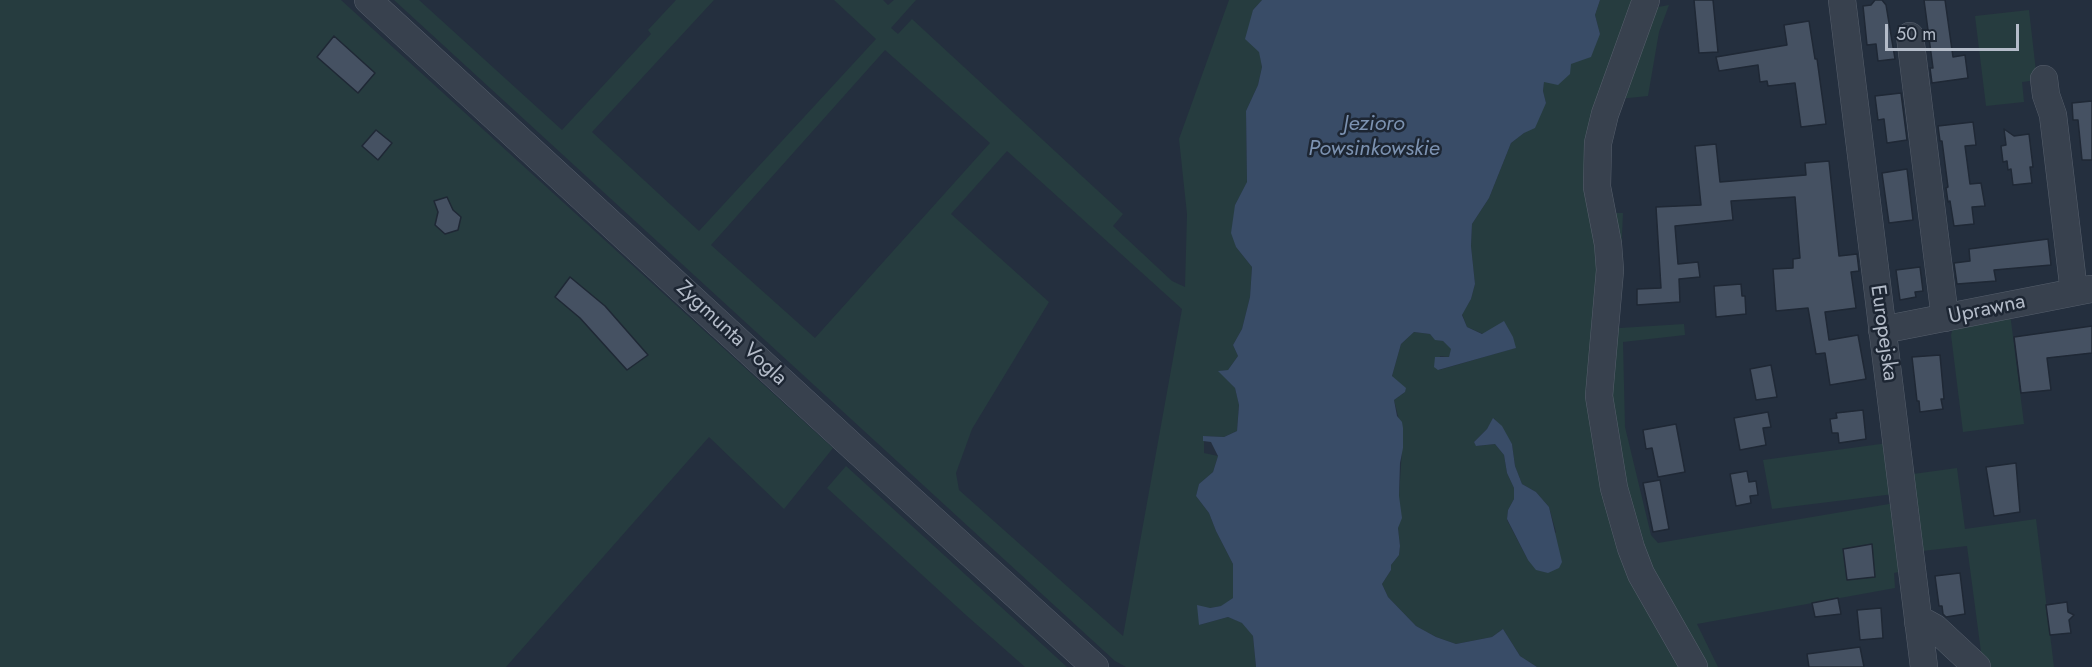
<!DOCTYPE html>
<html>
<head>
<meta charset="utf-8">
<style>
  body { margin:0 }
  #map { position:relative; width:2092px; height:667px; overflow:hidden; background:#242f3e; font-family:Jost,sans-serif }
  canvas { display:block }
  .scale { position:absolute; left:1885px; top:24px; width:134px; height:27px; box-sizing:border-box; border:3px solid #b4bcc9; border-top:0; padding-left:8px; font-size:18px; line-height:21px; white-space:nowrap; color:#b4bcc9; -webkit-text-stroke:4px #1d2633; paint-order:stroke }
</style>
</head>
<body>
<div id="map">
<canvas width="2092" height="667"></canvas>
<div class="scale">50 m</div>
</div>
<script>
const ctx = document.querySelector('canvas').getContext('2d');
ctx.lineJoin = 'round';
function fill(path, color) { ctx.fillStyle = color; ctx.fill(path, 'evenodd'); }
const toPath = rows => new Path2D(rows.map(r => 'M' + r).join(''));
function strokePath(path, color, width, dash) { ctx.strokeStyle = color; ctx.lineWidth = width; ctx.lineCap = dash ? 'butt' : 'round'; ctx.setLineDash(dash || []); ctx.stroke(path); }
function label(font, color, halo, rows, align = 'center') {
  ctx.font = font + ' Jost,sans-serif'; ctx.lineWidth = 5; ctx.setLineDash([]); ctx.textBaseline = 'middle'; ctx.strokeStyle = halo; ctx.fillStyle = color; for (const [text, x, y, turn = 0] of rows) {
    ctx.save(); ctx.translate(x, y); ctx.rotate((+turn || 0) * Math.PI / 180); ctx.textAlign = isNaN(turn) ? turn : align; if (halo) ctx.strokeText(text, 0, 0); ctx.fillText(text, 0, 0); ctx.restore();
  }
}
const green = toPath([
  [0,0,341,0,833,448,784,509,709,437,506,667,0,667],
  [394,0,419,0,562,130,651,34,648,30,676,0,714,0,592,132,699,231,876,39,834,0,883,0,888,5,894,0,916,0,891,28,898,34,912,19,1123,214,1113,226,1172,281,1185,287,1187,214,1179,139,1229,0,1262,0,1253,10,1262,67,1258,85,1246,111,1247,183,1235,205,1236,247,1252,267,1250,297,1242,329,1233,345,1238,356,1228,370,1219,371,1235,388,1239,404,1237,431,1224,437,1204,436,1204,453,1218,456,1213,472,1199,484,1196,496,1209,513,1216,531,1233,564,1233,598,1222,606,1210,608,1199,625,1228,617,1243,623,1253,636,1256,667,1126,667,1115,661],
  [885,50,990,143,815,338,711,245],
  [1007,151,1182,309,1123,636,959,490,956,473,972,429,1049,302,951,214],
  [1600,0,1640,0,1596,213,1599,430,1689,667,1537,667,1520,656,1503,629,1492,637,1456,644,1436,637,1416,626,1388,597,1382,584,1391,570,1391,565,1399,555,1400,546,1398,528,1399,496,1403,435,1394,400,1405,392,1392,376,1401,344,1414,332,1430,334,1435,339,1443,341,1452,349,1449,357,1440,356,1439,370,1515,348,1467,327,1462,314,1471,299,1475,284,1471,246,1472,224,1489,198,1511,143,1524,133,1546,103,1543,91,1544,81,1570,64,1600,34,1595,15],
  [1494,418,1512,444,1515,466,1522,484,1536,492,1549,507,1556,532,1528,560,1507,520,1508,510,1514,499,1514,488,1507,473,1504,455,1495,444,1477,446,1474,442,1487,429],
  [1669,5,1659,32,1648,96,1618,99,1653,8],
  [2029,10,2037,80,2022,82,2024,102,1986,106,1975,16],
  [1608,213,1623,213,1618,326,1620,328,1684,324,1685,335,1623,342,1625,427,1651,535,1658,543,1895,503,1903,571,1894,573,1895,588,1697,624,1718,667,1699,667,1647,577,1609,432],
  [2010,313,2024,424,1963,432,1951,335,1954,324],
  [1888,443,1894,494,1772,509,1763,460],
  [846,466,1067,667,1025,667,967,616,827,488],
  [1957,468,1965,529,2036,519,2054,667,1983,667,1967,546,1922,551,1913,474]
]);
const water = toPath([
  [1262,0,1600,0,1595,15,1600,34,1591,57,1571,64,1570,74,1558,85,1544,82,1543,91,1546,103,1535,128,1524,133,1511,143,1489,198,1472,224,1471,246,1475,284,1471,299,1462,315,1467,327,1482,334,1504,321,1513,337,1516,348,1438,370,1434,367,1435,357,1449,357,1451,349,1443,341,1435,340,1430,334,1414,332,1401,344,1392,376,1406,388,1405,392,1394,400,1397,416,1402,422,1403,428,1403,448,1400,463,1399,496,1402,518,1398,528,1400,546,1399,555,1391,565,1391,570,1382,584,1388,597,1416,626,1436,637,1456,644,1492,637,1503,629,1520,656,1537,667,1256,667,1253,636,1242,623,1228,617,1199,625,1197,605,1210,608,1221,606,1233,598,1233,564,1216,531,1209,513,1196,496,1199,484,1213,472,1218,456,1211,442,1203,441,1203,436,1224,437,1237,431,1239,405,1235,388,1218,371,1228,370,1238,356,1233,345,1242,329,1250,297,1252,267,1236,247,1231,233,1235,205,1247,182,1246,111,1258,85,1262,67,1259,52,1245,39,1253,10],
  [1493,418,1502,426,1512,444,1515,466,1522,484,1536,492,1549,507,1562,562,1559,568,1548,573,1536,570,1528,560,1507,519,1508,510,1514,499,1514,488,1507,473,1504,455,1495,444,1476,446,1474,442,1487,429]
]);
const building = toPath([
  [1694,0,1713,0,1718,52,1699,53,1694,0],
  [1875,0,1882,0,1886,5,1895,59,1878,61,1876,44,1867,45,1863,6,1871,5,1875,0],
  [1924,0,1945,0,1953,57,1965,55,1968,78,1932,83,1930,68,1933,68,1924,0],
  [1809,21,1815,59,1817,59,1826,124,1801,127,1795,83,1768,86,1767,81,1760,82,1758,65,1719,71,1716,57,1787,45,1784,25,1809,21],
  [334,36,375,73,358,93,317,57,334,36],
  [1901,93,1907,140,1887,143,1884,119,1878,120,1875,96,1901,93],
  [2092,101,2092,160,2082,160,2078,120,2073,120,2072,103,2092,101],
  [1973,122,1976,145,1965,146,1970,184,1981,183,1985,206,1972,207,1974,224,1954,226,1950,201,1948,202,1946,188,1948,187,1942,141,1940,141,1938,126,1973,122],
  [2004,129,2014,136,2029,134,2033,167,2030,167,2032,183,2013,185,2011,169,2008,170,2007,161,2003,162,2001,146,2006,145,2004,129],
  [376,130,392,143,378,160,362,146,376,130],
  [1716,144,1720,182,1806,175,1805,163,1829,161,1839,256,1857,254,1859,271,1851,272,1856,308,1825,312,1829,340,1858,335,1866,379,1830,385,1825,353,1816,354,1808,308,1776,311,1773,269,1793,268,1793,259,1800,258,1795,197,1731,201,1733,220,1675,226,1678,264,1698,262,1700,277,1679,279,1680,302,1637,305,1637,289,1661,288,1656,207,1701,205,1695,146,1716,144],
  [1907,169,1913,220,1889,223,1882,173,1907,169],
  [447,197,453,210,461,217,458,230,445,234,435,225,438,212,434,201,447,197],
  [2048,239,2051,265,1994,270,1996,281,1957,284,1954,263,1970,261,1969,249,2048,239],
  [1920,267,1923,291,1915,292,1916,297,1900,300,1896,270,1920,267],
  [570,277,605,306,648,355,627,370,580,318,555,297,570,277],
  [1741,284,1742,296,1745,296,1746,314,1716,317,1714,286,1741,284],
  [2092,326,2092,353,2047,358,2051,390,2021,393,2014,337,2092,326],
  [1940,355,1944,399,1941,399,1943,409,1920,412,1919,401,1917,401,1912,357,1940,355],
  [1771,365,1777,397,1756,400,1750,369,1771,365],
  [1863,410,1866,439,1839,443,1838,433,1832,433,1830,419,1837,418,1836,413,1863,410],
  [1768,412,1771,427,1763,428,1766,445,1740,450,1734,418,1768,412],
  [1676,424,1685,472,1658,477,1652,448,1646,449,1643,430,1676,424],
  [2016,463,2020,512,1994,516,1986,467,2016,463],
  [1747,471,1749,482,1756,481,1758,495,1750,496,1751,503,1736,506,1730,474,1747,471],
  [1660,480,1669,529,1653,532,1643,483,1660,480],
  [1872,544,1875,577,1847,580,1843,549,1872,544],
  [1960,573,1965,614,1946,617,1943,614,1942,606,1939,606,1935,576,1960,573],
  [1838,598,1841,614,1815,617,1812,603,1838,598],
  [2067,602,2068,612,2074,615,2069,620,2071,633,2050,635,2046,605,2067,602],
  [1881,608,1883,638,1860,640,1857,610,1881,608],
  [1860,647,1864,667,1809,667,1807,654,1860,647]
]);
const minor = toPath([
  [368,0,852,446,1095,667],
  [1646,0,1605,114,1598,143,1597,187,1608,244,1610,270,1599,396,1614,488,1631,548,1641,574,1694,667],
  [1842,0,1924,667],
  [1910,36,1945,318],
  [2044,79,2046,95,2053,115,2074,292],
  [1882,330,2091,289],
  [1918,622,1926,623,1935,628,1977,667]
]);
const streetNames = [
  ["Uprawna",1987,310,-12],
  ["Europejska",1883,333,82],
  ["Zygmunta Vogla",731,334,43]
];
const waterNames = [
  ["Jezioro",1374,125],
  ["Powsinkowskie",1374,150]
];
fill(green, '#263c3f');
fill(water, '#394c67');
fill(building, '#455162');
strokePath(building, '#1f2835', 1.5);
strokePath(minor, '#565f6c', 28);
strokePath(minor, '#38414e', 27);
label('21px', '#b4bcc9', '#1d2633', streetNames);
label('italic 22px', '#7c92b1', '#1d2633', waterNames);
</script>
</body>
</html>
